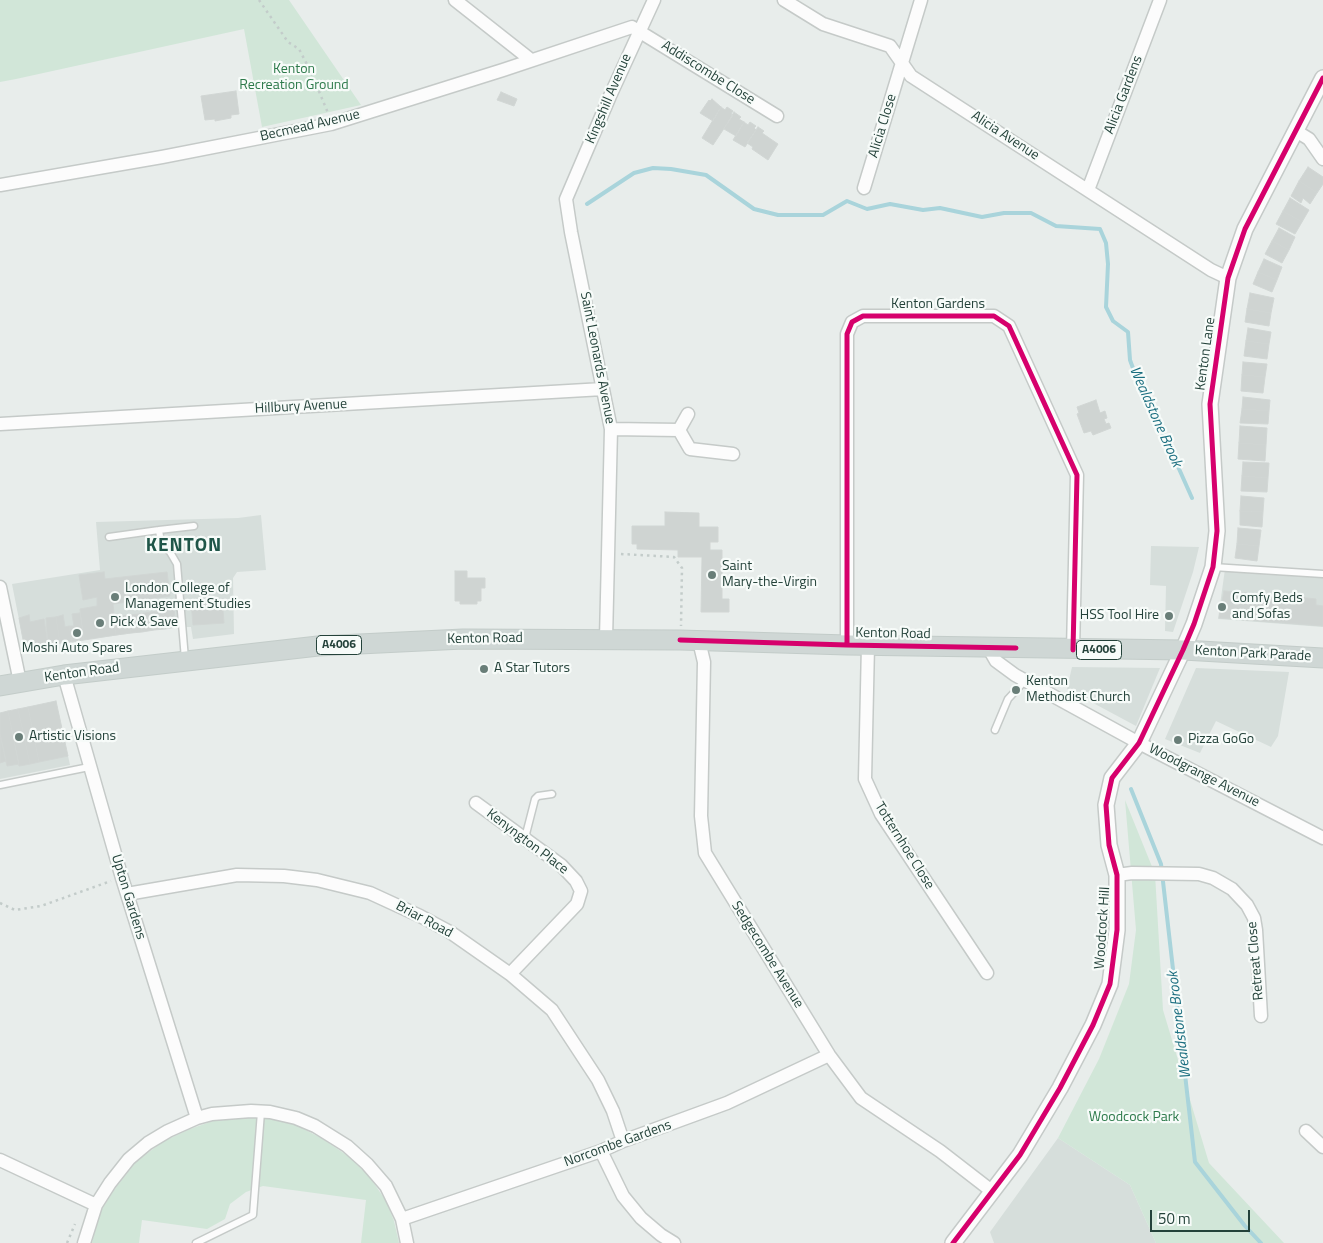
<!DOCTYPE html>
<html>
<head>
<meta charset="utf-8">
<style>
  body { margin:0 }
  #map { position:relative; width:1323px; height:1243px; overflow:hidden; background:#e8edeb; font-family:"Titillium Web",sans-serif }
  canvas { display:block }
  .scale { position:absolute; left:1150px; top:1210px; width:100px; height:22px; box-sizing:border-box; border:2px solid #24423a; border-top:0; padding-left:6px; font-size:15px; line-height:18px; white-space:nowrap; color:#24423a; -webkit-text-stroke:4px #f7fbf9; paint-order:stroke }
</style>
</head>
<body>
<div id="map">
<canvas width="1323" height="1243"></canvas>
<div class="scale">50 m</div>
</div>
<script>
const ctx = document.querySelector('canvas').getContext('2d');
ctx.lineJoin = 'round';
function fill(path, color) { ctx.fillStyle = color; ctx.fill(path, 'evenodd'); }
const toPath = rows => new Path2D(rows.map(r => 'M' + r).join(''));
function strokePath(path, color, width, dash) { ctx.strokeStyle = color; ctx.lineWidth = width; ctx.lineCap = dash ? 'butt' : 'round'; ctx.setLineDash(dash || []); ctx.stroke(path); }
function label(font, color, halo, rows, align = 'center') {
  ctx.font = font + ' "Titillium Web",sans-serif'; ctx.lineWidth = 4.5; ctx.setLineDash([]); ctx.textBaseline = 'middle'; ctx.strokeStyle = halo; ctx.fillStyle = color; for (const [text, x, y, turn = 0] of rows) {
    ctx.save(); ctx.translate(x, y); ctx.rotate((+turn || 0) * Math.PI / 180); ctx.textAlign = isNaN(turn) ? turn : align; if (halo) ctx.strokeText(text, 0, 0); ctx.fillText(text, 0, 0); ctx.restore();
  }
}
const built = toPath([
  [261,515,266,570,237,572,233,578,234,634,193,639,191,627,176,627,28,648,24,645,12,584,100,570,96,522,238,518],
  [1151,546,1199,547,1193,572,1173,632,1165,631,1166,586,1150,585],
  [1225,569,1323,578,1323,627,1218,619],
  [1072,667,1160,668,1136,726,1067,689],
  [1196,668,1289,672,1278,736,1271,747,1216,721,1200,753,1165,739],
  [56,701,70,765,0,779,0,713],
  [1058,1138,1130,1185,1156,1243,994,1243,990,1232]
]);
const green = toPath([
  [0,0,289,0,361,105,262,127,244,29,16,79,0,82],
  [1125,800,1155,874,1163,1010,1209,1163,1284,1243,1156,1243,1130,1185,1058,1138,1099,1059,1129,984,1136,930],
  [249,1118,265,1118,294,1124,321,1138,348,1156,369,1176,386,1201,394,1221,399,1243,361,1243,366,1200,263,1186,246,1192,230,1204,225,1219,207,1229,142,1220,139,1243,92,1243,99,1214,114,1190,136,1162,162,1142,190,1129,213,1121]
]);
const stream = toPath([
  [587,204,634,173,653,168,671,169,706,175,754,209,778,215,823,215,847,201,867,209,890,204,923,210,940,208,982,217,1004,213,1031,213,1056,226,1100,229,1106,243,1108,264,1106,307,1113,321,1128,332,1130,360,1145,401,1159,424,1192,498],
  [1131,789,1161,864,1195,1162,1245,1226,1261,1243]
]);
const building = toPath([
  [236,91,239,114,231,115,231,118,215,121,215,119,205,120,201,96,236,91],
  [501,92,517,99,514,106,497,100,501,92],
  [712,99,721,107,713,121,700,113,709,100,710,101,712,99],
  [721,107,725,110,727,107,733,111,731,114,733,115,713,145,702,138,721,107],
  [734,112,741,117,739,119,744,122,736,136,724,129,734,112],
  [744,122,748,125,750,122,756,126,754,128,756,130,745,147,733,140,744,122],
  [758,127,764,131,762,133,778,144,768,160,752,149,753,147,747,143,758,127],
  [1308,167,1323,177,1323,184,1317,193,1299,181,1308,167],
  [1299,181,1317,193,1310,204,1303,198,1301,203,1291,196,1299,181],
  [1290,198,1309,210,1302,222,1283,211,1290,198],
  [1283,211,1302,222,1295,234,1276,224,1283,211],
  [1279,228,1295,237,1289,250,1272,241,1279,228],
  [1272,241,1289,250,1282,263,1265,254,1272,241],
  [1264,259,1282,267,1277,280,1258,272,1264,259],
  [1258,272,1277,280,1272,292,1253,284,1258,272],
  [1250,293,1274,298,1271,313,1247,309,1250,293],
  [1247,309,1271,313,1269,326,1245,322,1247,309],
  [1248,328,1271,332,1269,344,1246,341,1248,328],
  [1246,341,1269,344,1267,359,1244,356,1246,341],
  [1243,362,1267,364,1265,377,1242,375,1243,362],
  [1242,375,1265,377,1263,393,1241,391,1242,375],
  [1243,397,1270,400,1269,411,1242,409,1243,397],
  [1096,400,1100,413,1105,411,1107,418,1104,419,1106,424,1109,423,1111,428,1093,435,1091,431,1084,433,1077,414,1079,413,1077,407,1096,400],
  [1242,409,1269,411,1268,424,1240,423,1242,409],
  [1240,426,1267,428,1266,445,1239,443,1240,426],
  [1239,443,1266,445,1265,461,1238,459,1239,443],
  [1243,462,1269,463,1268,478,1242,476,1243,462],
  [1242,476,1268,478,1267,492,1241,491,1242,476],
  [1241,496,1264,498,1263,512,1240,511,1241,496],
  [1240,511,1263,512,1262,527,1240,525,1240,511],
  [665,512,699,513,699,527,718,527,718,542,710,542,710,550,722,550,722,599,729,599,729,612,701,612,702,557,678,557,678,550,637,549,637,544,632,544,632,526,665,526,665,512],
  [1238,528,1261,530,1259,546,1237,544,1238,528],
  [1237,544,1259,546,1257,561,1235,558,1237,544],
  [455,571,467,571,467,578,485,578,485,588,481,588,481,601,477,601,477,604,460,604,460,601,455,601,455,571],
  [104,572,105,579,167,572,170,596,113,604,116,635,84,640,80,609,97,606,97,597,83,600,79,575,104,572],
  [1224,591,1247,593,1246,600,1258,602,1259,594,1276,596,1275,603,1296,605,1297,597,1316,599,1316,605,1323,606,1323,626,1219,618,1224,591],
  [222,599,224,623,193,625,191,600,222,599],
  [174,609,176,627,165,629,163,611,174,609],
  [163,611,165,629,154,630,151,612,163,611],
  [151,612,154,630,142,632,140,614,151,612],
  [80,613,84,640,72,642,69,626,74,626,72,614,80,613],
  [140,614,142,632,131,633,129,615,140,614],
  [29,615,30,622,44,619,48,645,28,648,24,645,19,618,29,615],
  [63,615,65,627,69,626,72,642,60,643,56,617,63,615],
  [129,615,131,633,116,635,114,617,129,615],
  [56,617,60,643,48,645,46,618,56,617],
  [56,701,68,756,39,762,28,707,56,701],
  [28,707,39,762,30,764,18,709,28,707],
  [18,709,30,764,19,766,8,711,18,709],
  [8,711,19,764,7,766,0,734,0,713,8,711],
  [0,734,6,761,0,763,0,734]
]);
const path = toPath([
  [259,0,288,42,299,49,311,72,328,113],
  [621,554,674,557,682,568,681,626],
  [0,903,15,910,41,906,111,881],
  [67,1243,75,1224]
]);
const service = toPath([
  [109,537,159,530],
  [1213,567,1323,574],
  [185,659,177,564,170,552,161,543,159,530,194,526],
  [995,730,1008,699,1021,685,1024,680],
  [0,785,89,767],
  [525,838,535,799,538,796,552,794],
  [196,1243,253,1215,261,1112]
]);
const minor = toPath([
  [455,0,531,60],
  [784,0,823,24,890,46,911,76,1211,270,1228,278],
  [1296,131,1309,139,1323,159],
  [0,185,162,157,331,124,503,70,632,27,777,116],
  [864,188,921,0],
  [1088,190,1160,0],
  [688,414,679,430,690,449,733,454],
  [0,424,603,389],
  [611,429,679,430],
  [0,587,20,682],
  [606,639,611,429,571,232,566,199,610,96,654,0],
  [699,641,704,662,701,816,705,853,829,1055,861,1098,940,1151,993,1192],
  [847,645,847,334,852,322,863,316,994,316,1009,326,1077,475,1073,650],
  [868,645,865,779,881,814,987,973],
  [988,647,996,661,1015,675,1139,743,1323,838],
  [64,675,122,878,197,1118],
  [476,803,561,865,576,881,581,891,577,904,510,974],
  [1117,875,1132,873,1199,874,1213,878,1232,889,1247,905,1254,918,1256,930,1261,1016],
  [127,894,237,875,284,876,317,880,370,893,420,916,450,932,510,974,552,1010,598,1080,613,1111,623,1141],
  [1306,1131,1323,1147],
  [601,1151,623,1196,641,1218,661,1235,674,1243],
  [0,1160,96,1205],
  [402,1219,601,1151,623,1141,727,1103,829,1055],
  [84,1243,96,1205,110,1183,129,1159,148,1143,168,1131,197,1118,212,1114,251,1111,270,1112,296,1118,315,1126,347,1146,367,1164,386,1186,402,1219,407,1243]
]);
const tertiary = toPath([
  [953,1243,1020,1155,1060,1088,1093,1025,1110,984,1117,930,1117,875,1109,845,1106,805,1112,778,1139,743,1183,650,1194,624,1213,567,1217,531,1210,404,1228,278,1245,229,1323,78]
]);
const primary = toPath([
  [0,686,64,675,318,646,463,639,680,640,847,645,1183,650,1323,658]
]);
const cycleway = toPath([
  [680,640,847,645,1016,648],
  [847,645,847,334,852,322,863,316,994,316,1009,326,1077,475,1073,650],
  [953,1243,1020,1155,1060,1088,1093,1025,1110,984,1117,930,1117,875,1109,845,1106,805,1112,778,1139,743,1183,650,1194,624,1213,567,1217,531,1210,404,1228,278,1245,229,1323,78]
]);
const markers = [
  [712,575,5,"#697e78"],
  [115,597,5,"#697e78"],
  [1222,607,5,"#697e78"],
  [1169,616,5,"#697e78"],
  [100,623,5,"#697e78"],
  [77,633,5,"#697e78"],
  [484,669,5,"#697e78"],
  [1016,690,5,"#697e78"],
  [19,737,5,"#697e78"],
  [1178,740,5,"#697e78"]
];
const shields = [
  [339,645,45],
  [1099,650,45]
];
const shieldNames = [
  ["A4006",339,645],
  ["A4006",1099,650]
];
const parkNames = [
  ["Kenton",294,70],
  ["Recreation Ground",294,86],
  ["Woodcock Park",1134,1118]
];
const streetNames = [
  ["Addiscombe Close",708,73,32],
  ["Alicia Gardens",1124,95,-69],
  ["Kingshill Avenue",609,99,-67],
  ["Becmead Avenue",310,126,-13],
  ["Alicia Close",883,126,-73],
  ["Alicia Avenue",1005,136,33],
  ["Kenton Gardens",938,305],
  ["Kenton Lane",1206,354,-82],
  ["Saint Leonards Avenue",597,358,79],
  ["Hillbury Avenue",301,407,-3],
  ["Kenton Road",893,634,1],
  ["Kenton Road",485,639,-1],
  ["Kenton Park Parade",1253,654,3],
  ["Kenton Road",82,673,-8],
  ["Woodgrange Avenue",1204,776,27],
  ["Kenyngton Place",527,842,37],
  ["Totternhoe Close",904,846,58],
  ["Upton Gardens",128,897,73],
  ["Briar Road",424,920,28],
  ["Woodcock Hill",1103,928,-86],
  ["Sedgecombe Avenue",767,955,58],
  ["Retreat Close",1256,961,-95],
  ["Norcombe Gardens",618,1144,-20]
];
const poiNames = [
  ["Saint",722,567],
  ["Mary-the-Virgin",722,583],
  ["London College of",125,589],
  ["Management Studies",125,605],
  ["Comfy Beds",1232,599],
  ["and Sofas",1232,615],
  ["HSS Tool Hire",1159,616,"right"],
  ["Pick & Save",110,623],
  ["Moshi Auto Spares",77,649,"center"],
  ["A Star Tutors",494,669],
  ["Kenton",1026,682],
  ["Methodist Church",1026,698],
  ["Artistic Visions",29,737],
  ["Pizza GoGo",1188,740]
];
const waterNames = [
  ["Wealdstone Brook",1155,417,66],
  ["Wealdstone Brook",1180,1025,-97]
];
const districtNames = [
  ["KENTON",184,546]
];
fill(built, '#d6dedb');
fill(green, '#d1e6d8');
strokePath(stream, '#a9d4db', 4);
fill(building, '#cfd4d2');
strokePath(building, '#d1d6d4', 1);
strokePath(service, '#c5cac8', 9);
strokePath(minor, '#c5cac8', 15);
strokePath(tertiary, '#c5cac8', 18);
strokePath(primary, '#c3ccc9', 21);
strokePath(path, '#c3ccca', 2.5, [2.5, 4]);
strokePath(service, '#fcfcfc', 6);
strokePath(minor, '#fcfcfc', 12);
strokePath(tertiary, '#fcfcfc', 15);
strokePath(primary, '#cfd7d5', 19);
strokePath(cycleway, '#d6006c', 5);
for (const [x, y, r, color] of markers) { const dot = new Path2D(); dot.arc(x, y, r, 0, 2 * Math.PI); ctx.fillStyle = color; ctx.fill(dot); strokePath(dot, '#f7fbf9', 2); }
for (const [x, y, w] of shields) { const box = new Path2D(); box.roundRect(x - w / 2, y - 9.5, w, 19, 4); ctx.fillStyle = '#f7fbf9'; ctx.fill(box); strokePath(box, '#24423a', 1); }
label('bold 12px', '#24423a', null, shieldNames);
label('14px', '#2d7a4b', '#f7fbf9', parkNames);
label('14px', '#24423a', '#f7fbf9', streetNames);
label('14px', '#24423a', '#f7fbf9', poiNames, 'left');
label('italic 15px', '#1c6f80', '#f7fbf9', waterNames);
ctx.letterSpacing = '1px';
label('bold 19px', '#1f5548', '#f7fbf9', districtNames);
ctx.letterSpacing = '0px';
</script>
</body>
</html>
